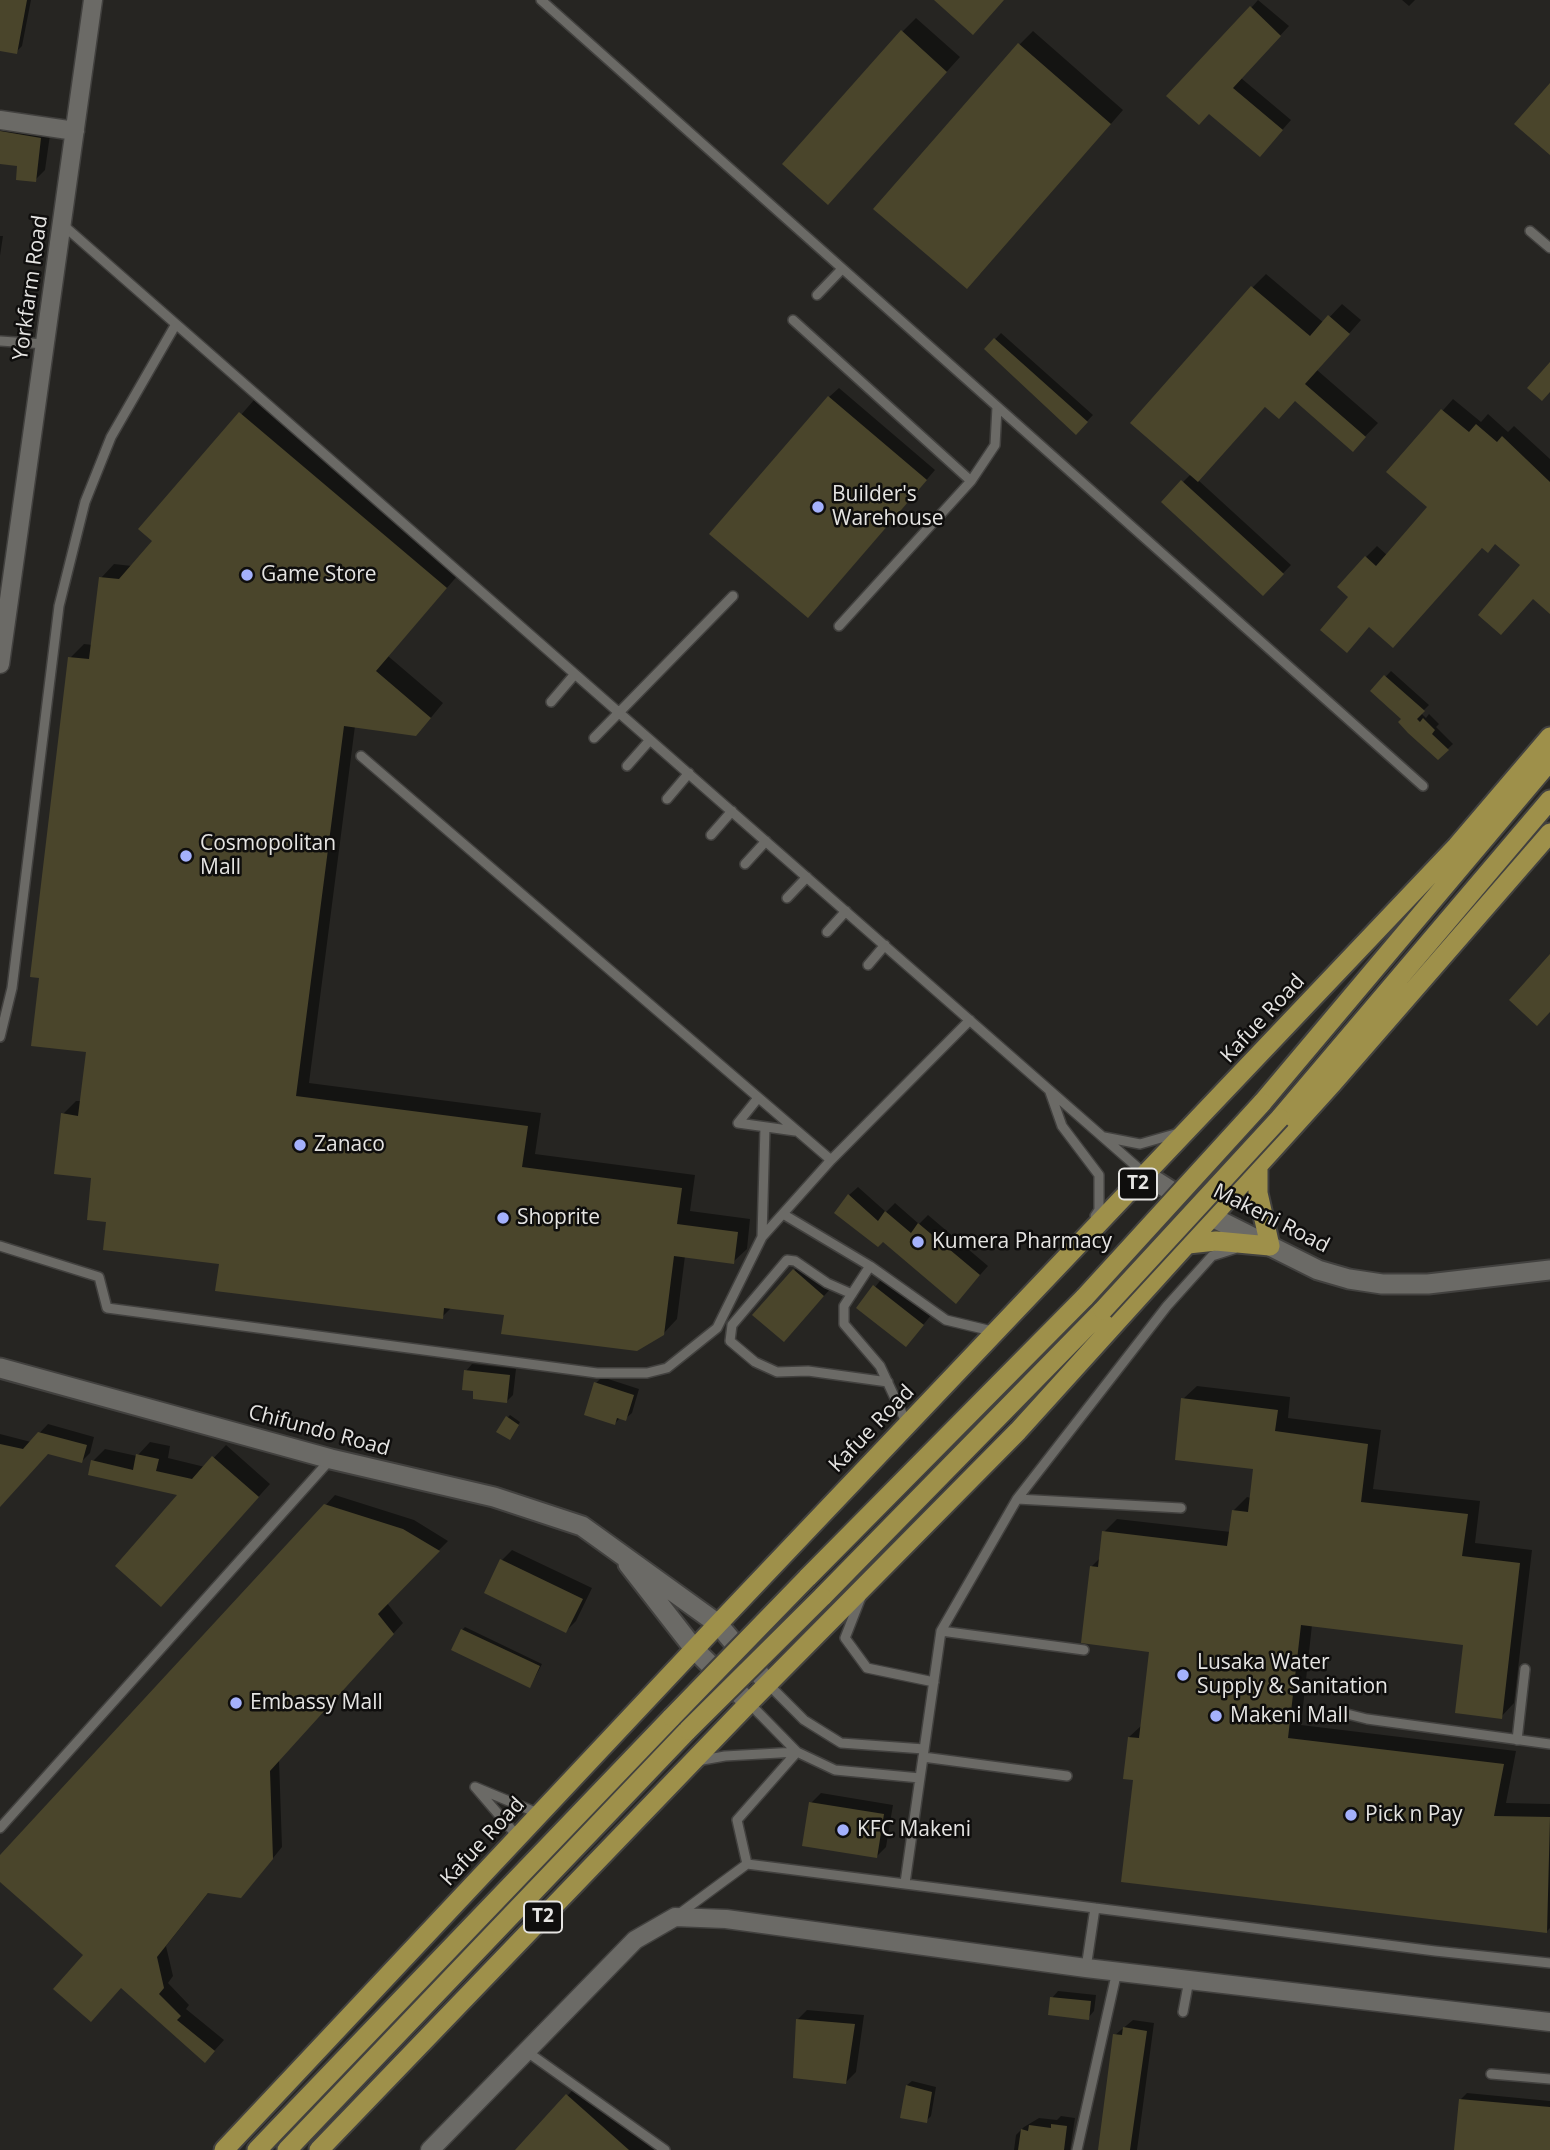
<!DOCTYPE html>
<html>
<head>
<meta charset="utf-8">
<style>
  body { margin:0 }
  canvas { display:block; background:#262522 }
</style>
</head>
<body>
<canvas width="1550" height="2150"></canvas>
<script>
const ctx = document.querySelector('canvas').getContext('2d');
ctx.lineJoin = 'round';
function fill(path, color) { ctx.fillStyle = color; ctx.fill(path, 'evenodd'); }
const toPath = rows => new Path2D(rows.map(r => 'M' + r).join(''));
function strokePath(path, color, width, dash) { ctx.strokeStyle = color; ctx.lineWidth = width; ctx.lineCap = dash ? 'butt' : 'round'; ctx.setLineDash(dash || []); ctx.stroke(path); }
function label(font, color, halo, rows, align = 'center') {
  ctx.font = font + ' "Open Sans",sans-serif'; ctx.lineWidth = 5; ctx.setLineDash([]); ctx.textBaseline = 'middle'; ctx.strokeStyle = halo; ctx.fillStyle = color; for (const [text, x, y, turn = 0] of rows) {
    ctx.save(); ctx.translate(x, y); ctx.rotate((+turn || 0) * Math.PI / 180); ctx.textAlign = isNaN(turn) ? turn : align; if (halo) ctx.strokeText(text, 0, 0); ctx.fillText(text, 0, 0); ctx.restore();
  }
}
const shadow = toPath([
  [0,0,31,0,22,46,16,52,0,49],
  [1258,0,1289,26,1241,78,1291,120,1269,145,1210,112,1251,8],
  [1402,0,1415,0,1409,6],
  [916,18,960,57,841,189,902,32],
  [1033,31,1123,110,980,274,1019,45],
  [0,120,51,128,45,170,35,180,19,165,0,162],
  [0,236,3,236,0,256],
  [1266,274,1324,323,1342,304,1361,320,1317,370,1378,423,1353,449,1296,399,1266,406,1198,480,1291,565,1271,586,1163,502,1191,474,1253,287],
  [1001,333,1093,415,1076,433,986,349],
  [839,388,935,470,818,606,829,397],
  [1453,399,1481,422,1488,414,1508,432,1514,426,1550,459,1550,612,1522,565,1496,543,1351,597,1366,557,1377,546,1387,555,1429,507,1388,472],
  [254,400,459,574,388,656,443,703,429,720,355,726,309,1083,541,1113,535,1154,695,1175,690,1211,750,1219,747,1249,733,1262,685,1256,677,1319,663,1334,452,1307,442,1317,221,1262,108,1221,93,1177,63,1114,76,1101,82,1101,88,1050,70,658,84,644,93,645,101,578,114,564,132,566,154,541,141,529],
  [1391,671,1429,705,1421,713,1426,718,1429,714,1439,724,1436,727,1453,744,1438,758,1403,719,1372,691],
  [858,1187,886,1212,895,1203,919,1224,928,1215,988,1266,964,1293,883,1240,849,1195],
  [804,1260,833,1286,793,1330,754,1314],
  [884,1276,932,1314,915,1335,858,1308],
  [472,1364,516,1369,513,1395,507,1401,466,1371],
  [602,1377,639,1389,632,1413,625,1419,620,1418,615,1423,596,1383],
  [1197,1386,1290,1397,1288,1418,1381,1430,1373,1489,1480,1501,1475,1543,1532,1550,1514,1703,1501,1717,1465,1643,1312,1625,1301,1725,1516,1751,1506,1803,1550,1804,1550,1928,1547,1931,1135,1778,1129,1737,1142,1725,1151,1651,1091,1567,1101,1557,1104,1532,1117,1519,1231,1532,1233,1511,1247,1497,1251,1498,1255,1467,1183,1399],
  [510,1415,520,1422,512,1435,507,1418],
  [48,1424,94,1437,90,1453,82,1461,48,1452,0,1499,0,1434,31,1442],
  [150,1442,170,1446,168,1458,205,1467,226,1445,270,1484,173,1592,181,1494,93,1461,105,1449,137,1456],
  [335,1495,414,1520,448,1541,387,1603,403,1623,279,1759,282,1847,251,1885,209,1892,166,1946,173,1976,168,1983,189,2005,186,2009,224,2040,205,2061,0,1880,0,1858],
  [512,1550,592,1588,576,1621,566,1631,486,1592,502,1560],
  [465,1627,542,1664,532,1683,530,1686,462,1630],
  [821,1793,893,1805,886,1847,876,1857,811,1803],
  [1058,1991,1096,1995,1094,2011,1088,2018,1052,1998],
  [807,2010,864,2015,856,2072,846,2082,797,2020],
  [1133,2020,1154,2023,1137,2150,1100,2150,1115,2035],
  [912,2081,936,2087,931,2116,926,2121,907,2085],
  [580,2082,656,2150,518,2150],
  [1467,2093,1550,2101,1550,2150,1456,2150,1461,2099],
  [1061,2116,1075,2118,1070,2150,1014,2150,1016,2135,1024,2127,1039,2118,1057,2120]
]);
const building = toPath([
  [0,0,27,0,17,54,0,51],
  [934,0,1004,0,973,35],
  [1250,6,1281,36,1233,88,1283,130,1260,157,1209,114,1199,125,1166,96],
  [901,30,947,72,828,205,782,164],
  [1018,43,1111,124,967,289,873,209],
  [1550,83,1550,155,1514,124],
  [0,131,41,138,36,182,16,180,17,166,0,164],
  [1251,286,1310,336,1328,315,1350,334,1305,384,1366,437,1353,452,1295,401,1279,419,1265,407,1198,482,1130,423],
  [994,338,1088,422,1076,435,984,349],
  [1550,362,1550,392,1542,401,1527,388],
  [828,396,927,480,808,618,709,534],
  [1441,409,1469,432,1476,424,1497,442,1502,436,1550,482,1550,614,1533,599,1501,635,1478,615,1520,565,1495,544,1488,553,1482,548,1393,648,1369,627,1347,653,1320,630,1348,597,1337,587,1365,556,1376,566,1427,507,1386,472],
  [239,412,447,588,376,671,431,718,416,736,344,726,296,1096,528,1126,522,1167,682,1188,677,1224,738,1232,734,1264,674,1256,664,1335,637,1351,501,1334,504,1315,444,1308,443,1319,215,1291,219,1264,103,1250,106,1222,87,1220,91,1178,54,1174,61,1113,78,1116,86,1052,31,1046,39,978,30,977,68,657,89,659,99,577,119,579,152,541,138,529],
  [1181,480,1284,574,1263,596,1161,502],
  [1384,675,1425,711,1417,719,1420,722,1423,718,1435,730,1432,734,1449,750,1438,760,1408,733,1398,722,1401,719,1370,691],
  [1550,954,1550,1012,1537,1026,1509,1000],
  [848,1194,878,1221,885,1211,911,1233,918,1223,980,1275,956,1304,883,1242,878,1247,834,1213],
  [793,1269,824,1296,784,1342,752,1315],
  [873,1285,924,1325,906,1347,856,1308],
  [464,1370,510,1375,507,1403,473,1399,473,1391,462,1390],
  [594,1382,634,1395,626,1421,617,1418,615,1425,584,1415],
  [1181,1398,1278,1410,1275,1431,1368,1444,1361,1502,1468,1514,1462,1556,1520,1563,1502,1719,1455,1713,1463,1645,1301,1625,1288,1738,1504,1764,1494,1816,1550,1817,1547,1933,1121,1882,1133,1780,1123,1779,1128,1737,1139,1738,1149,1652,1081,1643,1090,1566,1098,1567,1102,1531,1227,1546,1232,1510,1248,1512,1253,1469,1175,1460],
  [506,1416,519,1425,510,1440,496,1432],
  [38,1432,87,1445,82,1463,48,1454,0,1507,0,1444,23,1449],
  [136,1454,159,1459,156,1471,192,1479,212,1456,259,1497,161,1607,115,1566,177,1495,88,1475,91,1460,133,1470],
  [324,1504,403,1529,440,1551,378,1614,394,1634,270,1771,273,1859,241,1898,208,1893,157,1957,164,1988,159,1994,181,2016,177,2020,215,2051,205,2063,121,1988,91,2022,53,1989,83,1955,0,1882,0,1855],
  [500,1559,583,1599,566,1633,484,1593],
  [461,1629,540,1666,530,1688,451,1650],
  [809,1802,884,1814,877,1858,802,1846],
  [1050,1997,1091,2001,1089,2020,1048,2015],
  [796,2019,855,2024,846,2084,793,2078],
  [1123,2027,1147,2031,1130,2150,1098,2150,1113,2034,1122,2035],
  [906,2085,932,2092,927,2123,900,2118],
  [566,2094,629,2150,515,2150],
  [1459,2099,1550,2107,1550,2150,1454,2150],
  [1051,2124,1067,2126,1064,2150,1018,2150,1021,2129,1028,2131,1029,2125,1051,2128]
]);
const service = toPath([
  [541,0,1423,786],
  [63,225,1145,1174],
  [1530,231,1550,248],
  [817,295,842,269],
  [793,320,971,481,839,626],
  [0,341,45,344],
  [971,481,995,445,997,407],
  [551,702,575,674],
  [594,738,733,596],
  [361,756,831,1160],
  [627,766,650,740],
  [667,799,689,773],
  [711,835,732,811],
  [745,864,766,841],
  [787,898,807,877],
  [827,932,846,911],
  [868,965,885,945],
  [0,1037,12,988,59,606,85,502,111,437,176,324],
  [1050,1092,1062,1126,1099,1175,1099,1210,1095,1216],
  [738,1123,795,1131],
  [738,1123,758,1098],
  [1104,1137,1140,1144,1175,1134],
  [783,1214,870,1266],
  [762,1237,831,1160,970,1020],
  [0,1246,99,1277,107,1308,597,1373,647,1373,667,1368,717,1328,762,1237,765,1127],
  [852,1294,827,1283,795,1261,787,1260,732,1325,730,1341,755,1362,777,1372,808,1371,888,1382],
  [907,1424,880,1366,844,1324,844,1306,870,1266,946,1320,996,1332],
  [1017,1499,1167,1306,1212,1256,1234,1249],
  [861,1597,845,1638,867,1668,934,1682],
  [941,1631,1084,1650],
  [768,1684,804,1720,841,1743,924,1749],
  [749,1703,797,1752,835,1770,920,1778],
  [1343,1713,1367,1719,1550,1744],
  [1517,1740,1525,1669],
  [923,1757,1067,1776],
  [697,1761,725,1756,797,1752],
  [475,1787,540,1814],
  [476,1788,518,1837],
  [0,1828,330,1460],
  [747,1864,737,1820,797,1752],
  [905,1883,941,1631,1017,1499,1181,1508],
  [679,1914,747,1864,1435,1951,1550,1963],
  [1086,1968,1095,1908],
  [1183,2012,1189,1980],
  [526,2051,665,2150],
  [1491,2074,1550,2079],
  [1077,2150,1117,1971]
]);
const minor = toPath([
  [0,120,75,131],
  [0,664,93,0],
  [430,2150,635,1940,675,1917,726,1919,1086,1968,1550,2022]
]);
const tertiary = toPath([
  [0,1368,331,1459,494,1497,582,1526,718,1624,768,1684],
  [628,1564,695,1650,749,1703]
]);
const secondary = toPath([
  [1146,1175,1212,1217,1318,1270,1349,1279,1382,1284,1428,1284,1550,1270]
]);
const primary = toPath([
  [1262,1103,1550,761],
  [1280,1118,1550,800],
  [1188,1244,1216,1241,1270,1246,1258,1193,1258,1166],
  [807,1578,1085,1297],
  [822,1597,1103,1310],
  [224,2150,718,1624,1457,846,1550,737],
  [257,2150,672,1717],
  [287,2150,688,1730],
  [319,2150,749,1703,1018,1431,1332,1084,1550,833]
]);
const primaryBridge = toPath([
  [1085,1297,1262,1103],
  [1103,1310,1280,1118],
  [672,1717,807,1578],
  [688,1730,822,1597]
]);
const markers = [
  [818,507,7,"#a4b1fc"],
  [247,575,7,"#a4b1fc"],
  [186,856,7,"#a4b1fc"],
  [300,1145,7,"#a4b1fc"],
  [503,1218,7,"#a4b1fc"],
  [918,1242,7,"#a4b1fc"],
  [1183,1675,7,"#a4b1fc"],
  [236,1703,7,"#a4b1fc"],
  [1216,1716,7,"#a4b1fc"],
  [1351,1815,7,"#a4b1fc"],
  [843,1830,7,"#a4b1fc"]
];
const shields = [
  [1138,1184,38],
  [543,1917,38]
];
const shieldNames = [
  ["T2",1138,1184],
  ["T2",543,1917]
];
const streetNames = [
  ["Yorkfarm Road",31,288,-82],
  ["Kafue Road",1263,1019,-47],
  ["Makeni Road",1271,1219,27],
  ["Kafue Road",872,1429,-46],
  ["Chifundo Road",319,1431,15],
  ["Kafue Road",483,1842,-47]
];
const poiNames = [
  ["Builder's",832,495],
  ["Warehouse",832,519],
  ["Game Store",261,575],
  ["Cosmopolitan",200,844],
  ["Mall",200,868],
  ["Zanaco",314,1145],
  ["Shoprite",517,1218],
  ["Kumera Pharmacy",932,1242],
  ["Lusaka Water",1197,1663],
  ["Supply & Sanitation",1197,1687],
  ["Embassy Mall",250,1703],
  ["Makeni Mall",1230,1716],
  ["Pick n Pay",1365,1815],
  ["KFC Makeni",857,1830]
];
fill(shadow, '#0007');
fill(building, '#4a452b');
strokePath(service, '#42413f', 12);
strokePath(minor, '#42413f', 21);
strokePath(tertiary, '#42413f', 23);
strokePath(secondary, '#42413f', 23);
strokePath(primary, '#42413f', 23);
strokePath(service, '#6b6a66', 9);
strokePath(minor, '#6b6a66', 18);
strokePath(tertiary, '#6b6a66', 19);
strokePath(secondary, '#6b6a66', 19);
strokePath(primary, '#9e904a', 19);
strokePath(primaryBridge, '#42413f', 23, []);
strokePath(primaryBridge, '#9e904a', 19);
for (const [x, y, r, color] of markers) { const dot = new Path2D(); dot.arc(x, y, r, 0, 2 * Math.PI); ctx.fillStyle = color; ctx.fill(dot); strokePath(dot, '#0f0e0d', 2.5); }
for (const [x, y, w] of shields) { const box = new Path2D(); box.roundRect(x - w / 2, y - 15.5, w, 31, 5); ctx.fillStyle = '#0f0e0d'; ctx.fill(box); strokePath(box, '#e5e4e2', 2); }
label('bold 19px', '#e5e4e2', null, shieldNames);
label('21px', '#e5e4e2', '#0f0e0d', streetNames);
label('21px', '#e5e4e2', '#0f0e0d', poiNames, 'left');
</script>
</body>
</html>
